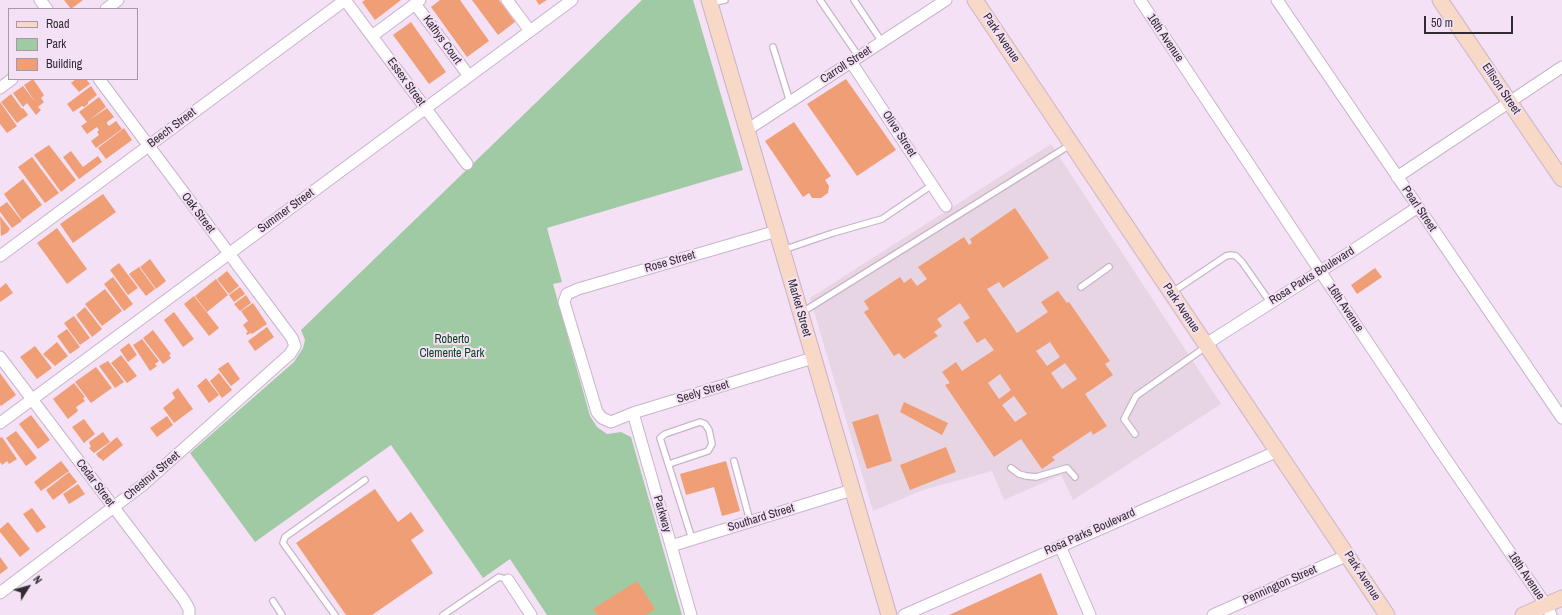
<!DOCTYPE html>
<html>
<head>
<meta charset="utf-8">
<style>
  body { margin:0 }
  #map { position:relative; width:1562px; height:615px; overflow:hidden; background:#f4e1f6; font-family:"Archivo Narrow",sans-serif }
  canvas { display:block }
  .legend { position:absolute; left:8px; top:8px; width:130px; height:72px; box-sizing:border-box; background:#f4e1f6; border:1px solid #a698a8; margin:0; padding:5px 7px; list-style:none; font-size:12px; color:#322b33 }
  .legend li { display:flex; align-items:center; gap:8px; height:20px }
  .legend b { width:20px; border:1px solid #a698a8 }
  .north { position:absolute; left:8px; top:567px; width:40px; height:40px; -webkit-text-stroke:3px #f4e1f6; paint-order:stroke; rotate:53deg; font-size:11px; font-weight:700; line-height:16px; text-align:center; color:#322b33 }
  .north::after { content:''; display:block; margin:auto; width:14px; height:18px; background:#322b33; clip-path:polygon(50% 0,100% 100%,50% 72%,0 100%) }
  .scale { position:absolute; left:1424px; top:16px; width:89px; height:18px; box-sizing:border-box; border:2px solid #322b33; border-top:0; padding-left:5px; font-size:12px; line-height:14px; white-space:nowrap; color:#322b33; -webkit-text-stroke:3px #f4e1f6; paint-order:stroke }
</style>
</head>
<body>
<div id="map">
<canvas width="1562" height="615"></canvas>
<ul class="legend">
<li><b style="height:5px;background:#f8d8c7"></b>Road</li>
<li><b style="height:11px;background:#9fcaa4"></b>Park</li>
<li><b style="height:11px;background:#ef9e76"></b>Building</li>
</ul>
<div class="north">N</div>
<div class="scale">50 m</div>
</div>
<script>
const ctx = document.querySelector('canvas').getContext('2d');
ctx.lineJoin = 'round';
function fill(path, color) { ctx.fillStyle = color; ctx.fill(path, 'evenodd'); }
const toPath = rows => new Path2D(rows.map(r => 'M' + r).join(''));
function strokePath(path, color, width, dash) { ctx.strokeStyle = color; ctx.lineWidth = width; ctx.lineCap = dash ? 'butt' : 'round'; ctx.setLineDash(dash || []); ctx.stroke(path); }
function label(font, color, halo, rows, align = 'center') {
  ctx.font = font + ' "Archivo Narrow",sans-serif'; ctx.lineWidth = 4; ctx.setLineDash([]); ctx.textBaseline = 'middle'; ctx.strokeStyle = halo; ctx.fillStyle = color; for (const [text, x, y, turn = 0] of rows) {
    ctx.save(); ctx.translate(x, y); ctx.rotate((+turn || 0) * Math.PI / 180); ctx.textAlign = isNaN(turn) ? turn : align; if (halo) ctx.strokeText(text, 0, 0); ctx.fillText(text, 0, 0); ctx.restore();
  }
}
const education = toPath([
  [1051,144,1221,404,1073,500,1061,475,1004,500,992,471,923,490,873,511,810,298]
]);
const green = toPath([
  [642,0,693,0,743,170,547,228,562,282,553,284,590,416,597,427,607,434,621,432,631,437,682,615,547,615,510,559,483,578,391,445,255,542,190,453,294,362,303,348,305,340,301,330]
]);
const building = toPath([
  [64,0,83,0,71,9],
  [365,0,401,0,375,20,362,2],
  [440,0,460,0,489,41,467,57,431,7],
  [472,0,499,0,515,22,498,35],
  [536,0,547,0,539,5],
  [411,22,446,72,429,84,393,35],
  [33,79,44,95,41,98,44,102,38,107,41,110,36,115,27,103,23,107,13,93,23,86,35,102,24,85],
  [76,79,86,79,90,84,79,92,71,83],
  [846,79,896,150,857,176,807,104],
  [91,86,97,95,88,102,88,104,84,107,82,106,73,112,67,104],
  [11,94,22,109,23,108,28,115,17,123,1,102],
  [99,97,106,107,87,122,79,112],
  [0,102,17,126,7,133,0,124],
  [107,108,114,117,107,122,107,124,109,126,116,121,122,129,96,148,91,141,99,135,97,132,99,130,97,127,87,134,81,126],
  [794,122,831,176,825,180,829,186,828,193,821,198,812,198,809,193,803,197,765,141],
  [124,128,132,140,106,159,98,148],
  [49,145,76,180,61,192,34,155],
  [71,151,83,167,98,156,102,162,79,179,63,157],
  [32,157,59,193,45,203,18,167],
  [23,179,42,205,22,220,4,194],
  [103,194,116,212,73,243,60,224],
  [7,202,22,221,12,228,0,212,0,207],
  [1015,208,1049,258,1003,288,999,282,987,289,1017,333,1048,312,1041,302,1058,291,1067,303,1069,302,1110,361,1105,364,1113,375,1085,394,1107,426,1093,435,1091,431,1052,457,1055,460,1042,469,1021,439,994,457,945,385,950,383,942,372,956,362,962,371,994,350,985,338,977,343,963,322,970,318,960,303,937,319,942,326,934,332,938,336,904,359,899,353,894,356,864,312,869,309,864,301,900,277,904,283,911,278,917,286,927,279,918,267,964,237,969,245,972,243,970,239],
  [1050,342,1060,357,1047,366,1036,351],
  [1065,363,1077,379,1062,389,1051,373],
  [1000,374,1011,390,999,399,988,383],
  [1014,396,1027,414,1015,422,1002,405],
  [0,216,10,229,7,233,1,236],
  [57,228,87,269,67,284,37,243],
  [150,259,166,281,156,289,140,267],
  [119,263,138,288,128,295,110,270],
  [139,267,155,289,146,296,129,274],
  [1375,268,1382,277,1357,294,1351,285],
  [227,271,239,286,229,294,217,279],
  [113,277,133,304,124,311,104,284],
  [216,279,228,295,207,312,195,296],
  [6,283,13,293,0,302,0,288],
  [240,287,245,294,234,302,229,295],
  [105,289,122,311,102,326,85,304],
  [246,295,251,303,240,311,234,304],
  [194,296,219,328,209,336,184,304],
  [253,303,267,324,252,334,251,333,247,335,246,333,248,332,243,325,248,321,241,311],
  [85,307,102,329,92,337,76,315],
  [174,312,194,339,183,347,164,320],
  [74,316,90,338,80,345,64,323],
  [267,327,274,337,255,351,248,341],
  [67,329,80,347,70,354,57,336],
  [153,330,171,354,169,355,171,358,163,364,143,338],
  [142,339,159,361,155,364,157,366,150,371,133,345],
  [57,342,68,356,55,366,43,354],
  [129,343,137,355,128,362,120,350],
  [35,346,52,368,37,379,20,357],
  [121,355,137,376,127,383,111,363],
  [108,361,124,382,115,388,99,366],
  [228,362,240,379,231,386,218,369],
  [96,367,112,388,91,403,75,382],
  [0,373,16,395,1,406,0,405],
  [219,373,232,390,222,398,210,381],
  [206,378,219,395,209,403,197,386],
  [74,383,85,397,83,398,85,401,76,407,78,411,68,419,53,399],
  [178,388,193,409,174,423,163,408,175,398,172,393],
  [904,402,948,423,942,435,900,412],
  [878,414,892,461,867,469,852,422],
  [31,415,50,440,38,449,19,424],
  [167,416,173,425,157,437,150,428],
  [84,419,95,434,84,443,72,427],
  [16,431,37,458,26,466,6,438],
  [103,432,110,442,94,453,89,448,91,447,89,442],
  [2,437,17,459,9,464,7,461,2,465,0,462,0,438],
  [117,437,123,445,103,461,100,458,99,458,96,454],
  [946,447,956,472,910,490,900,465],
  [61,461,69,471,41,491,34,482],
  [726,461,740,511,722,516,714,487,686,495,680,474],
  [69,472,77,482,53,500,46,490],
  [78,484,85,494,69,504,63,494],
  [375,489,398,522,411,512,424,531,411,540,433,573,372,615,346,615,296,543],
  [32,508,46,527,37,533,23,514],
  [8,522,30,549,20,557,0,532,0,529],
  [0,557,8,568,0,574],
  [1041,573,1058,615,949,615],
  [637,581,655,609,646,615,598,615,593,609]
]);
const lane = toPath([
  [820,0,859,57],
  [854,0,882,42],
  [710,3,725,0],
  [773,47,790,102],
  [783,250,833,233,882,219,932,185],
  [1081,287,1109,267],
  [1171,293,1226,256,1231,255,1236,256,1242,262,1270,302],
  [801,313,1070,145],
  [1135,434,1124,419,1136,396,1207,346],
  [734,461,750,521],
  [669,464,708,451,712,444,709,430,705,424,700,422,665,434,660,438,692,539],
  [1011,468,1019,474,1026,476,1036,477,1067,468,1075,477],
  [273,601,282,615],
  [335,615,283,543,285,537,365,480],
  [443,615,499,577,508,580]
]);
const street = toPath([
  [40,0,47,9],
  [345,0,467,164],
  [420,0,415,4,469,76],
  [507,0,530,31],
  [1140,0,1320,271,1441,452,1546,605,1551,615],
  [1277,0,1562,418],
  [106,9,118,0],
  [372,36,415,4],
  [851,62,946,206],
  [0,88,12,79],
  [747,130,946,0],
  [1397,177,1562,67],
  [777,231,578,289,567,294,564,302,597,412,602,418,611,422,633,413,813,358],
  [0,256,345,0],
  [1206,344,1352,251,1418,207],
  [0,357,184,600,189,609,189,615],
  [633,413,691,615],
  [0,423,572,0],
  [671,546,852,490],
  [1060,546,1090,615],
  [508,580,531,615],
  [0,593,144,484,290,354,295,346,292,338,99,79],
  [904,615,1278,451],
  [1213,615,1348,555]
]);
const secondary = toPath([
  [709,0,889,615],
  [975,0,1387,615],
  [1440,0,1562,179],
  [1523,615,1562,598]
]);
const streetNames = [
  ["Park Avenue",1001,38,56],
  ["16th Avenue",1165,38,56],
  ["Kathys Court",442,40,54],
  ["Carroll Street",846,65,-33],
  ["Essex Street",406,82,54],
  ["Ellison Street",1501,89,56],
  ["Beech Street",172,128,-37],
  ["Olive Street",899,134,57],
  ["Pearl Street",1419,209,56],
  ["Summer Street",286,211,-36],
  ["Oak Street",198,213,53],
  ["Rose Street",670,262,-16],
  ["Rosa Parks Boulevard",1312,276,-32],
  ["Market Street",799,308,74],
  ["Park Avenue",1181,308,56],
  ["16th Avenue",1345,308,56],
  ["Seely Street",703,392,-17],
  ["Chestnut Street",152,476,-40],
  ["Cedar Street",95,483,53],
  ["Parkway",662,514,74],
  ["Southard Street",761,518,-17],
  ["Rosa Parks Boulevard",1090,532,-24],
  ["Park Avenue",1362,576,57],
  ["16th Avenue",1526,576,56],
  ["Pennington Street",1280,585,-24]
];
const parkNames = [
  ["Roberto",452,340],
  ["Clemente Park",452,354]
];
fill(education, '#e7d5e4');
fill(green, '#9fcaa4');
fill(building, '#ef9e76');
strokePath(lane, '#c7b5c9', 8);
strokePath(street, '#c7b5c9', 13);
strokePath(secondary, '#c7b5c9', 17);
strokePath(lane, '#fff', 5.5);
strokePath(street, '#fff', 11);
strokePath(secondary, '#f8d8c7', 15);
label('12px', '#322b33', '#f4e1f6', streetNames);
label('12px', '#0a3f19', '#f4e1f6', parkNames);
</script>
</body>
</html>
